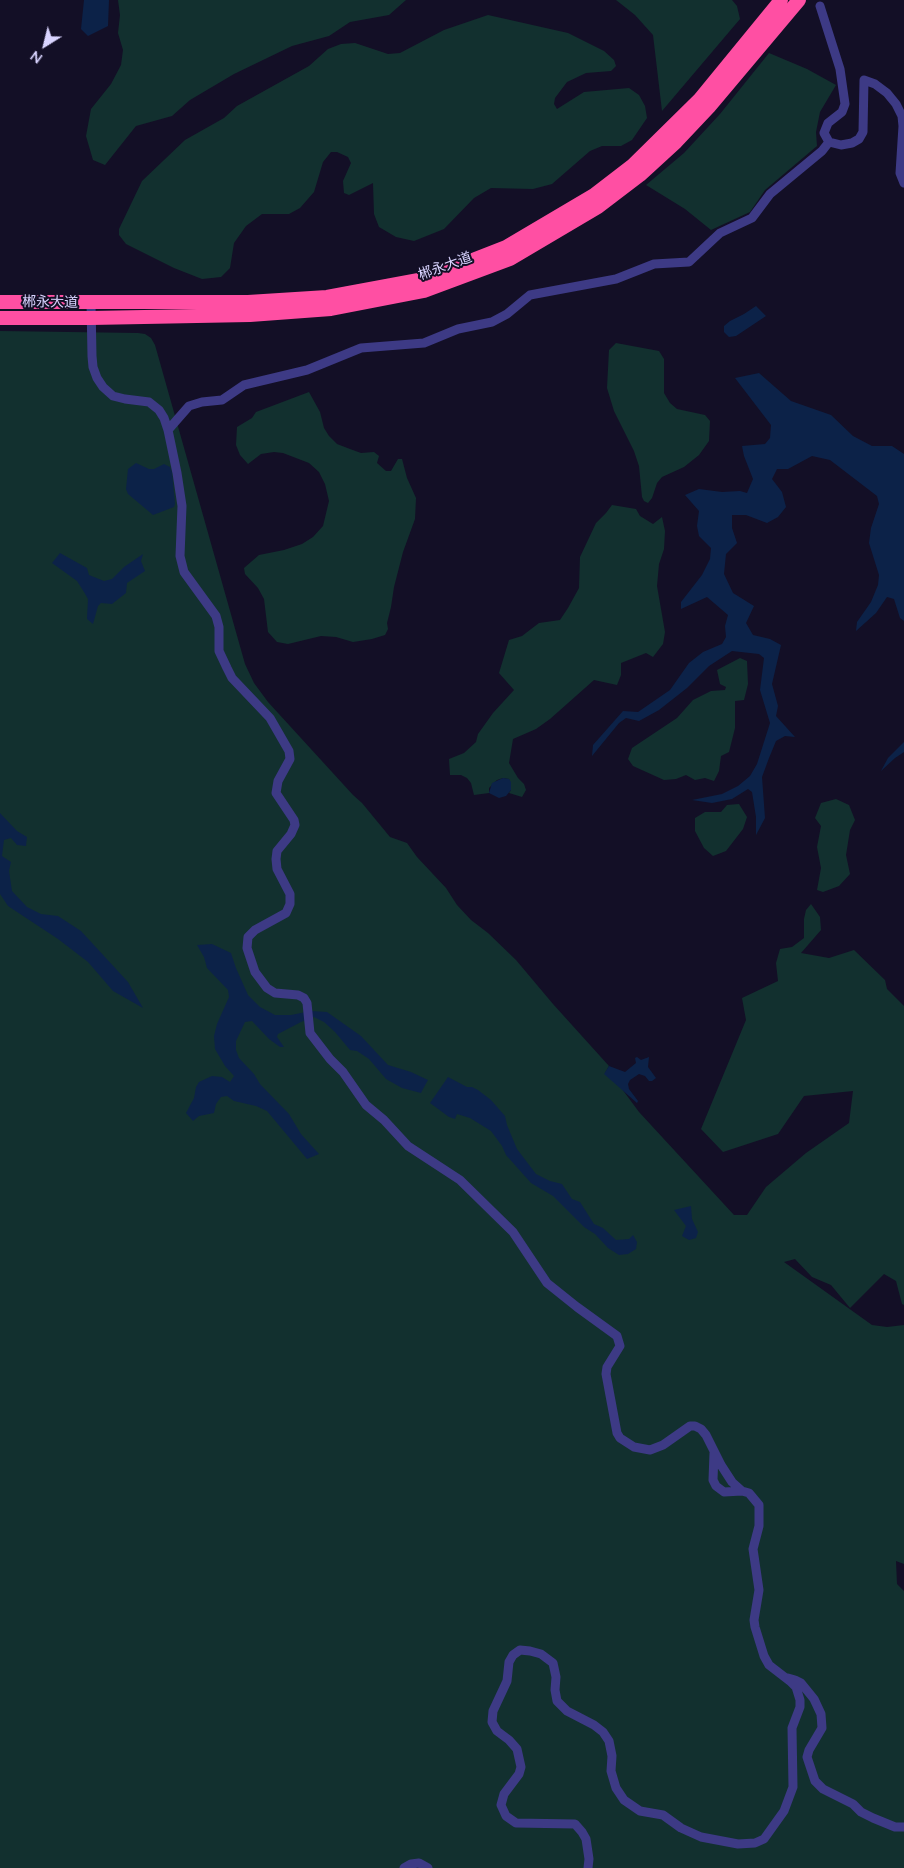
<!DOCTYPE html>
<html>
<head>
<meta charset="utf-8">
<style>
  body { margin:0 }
  #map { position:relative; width:904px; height:1868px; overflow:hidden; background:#130f26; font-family:Lato,sans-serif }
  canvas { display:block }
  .north { position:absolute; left:20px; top:20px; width:50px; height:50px; -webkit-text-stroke:4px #130f26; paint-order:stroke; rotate:216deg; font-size:14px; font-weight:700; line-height:20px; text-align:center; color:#d9d4ff }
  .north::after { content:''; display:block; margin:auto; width:18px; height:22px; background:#d9d4ff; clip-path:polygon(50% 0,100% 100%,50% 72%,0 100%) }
</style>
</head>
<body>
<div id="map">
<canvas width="904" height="1868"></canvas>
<div class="north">N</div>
</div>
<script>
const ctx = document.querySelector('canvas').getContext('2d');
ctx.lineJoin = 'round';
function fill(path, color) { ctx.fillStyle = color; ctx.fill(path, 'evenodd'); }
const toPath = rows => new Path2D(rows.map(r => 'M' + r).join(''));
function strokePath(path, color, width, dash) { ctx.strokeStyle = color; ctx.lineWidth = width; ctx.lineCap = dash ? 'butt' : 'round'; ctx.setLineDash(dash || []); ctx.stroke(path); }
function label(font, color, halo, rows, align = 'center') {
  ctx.font = font + ' Lato,"Noto Sans SC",sans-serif'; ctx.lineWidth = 4; ctx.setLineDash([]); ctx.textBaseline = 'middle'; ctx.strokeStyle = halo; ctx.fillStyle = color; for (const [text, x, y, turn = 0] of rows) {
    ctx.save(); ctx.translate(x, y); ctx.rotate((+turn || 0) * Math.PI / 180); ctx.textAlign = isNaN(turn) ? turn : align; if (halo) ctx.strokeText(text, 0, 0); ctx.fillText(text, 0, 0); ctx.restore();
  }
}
const green = toPath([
  [118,0,406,0,389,15,350,22,329,36,292,46,234,74,190,100,172,116,136,126,105,165,93,160,86,136,91,109,111,84,121,65,123,50,118,33,120,15],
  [616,0,732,0,737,6,740,19,662,111,653,35,635,15],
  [488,15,568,33,604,51,614,60,616,66,611,71,586,73,567,82,555,98,554,104,557,109,584,92,629,88,639,95,645,106,647,118,632,140,621,146,602,146,590,151,552,184,533,189,491,188,474,198,444,229,414,241,396,237,379,227,374,214,373,183,349,195,344,193,343,181,351,163,348,157,337,152,331,152,323,162,314,192,300,208,289,214,262,214,246,226,234,243,230,268,221,277,202,279,174,268,126,244,119,235,119,229,142,181,185,140,224,118,237,106,309,66,328,49,341,44,355,43,388,54,400,53,444,30],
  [769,53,807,69,836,85,820,112,816,132,817,146,765,190,750,212,711,230,685,209,646,185,684,153,720,114],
  [0,331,138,333,145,334,151,338,155,345,245,664,254,683,268,702,353,795,362,803,390,837,407,843,417,857,446,888,457,905,471,920,488,933,516,960,553,1004,609,1066,605,1073,622,1089,639,1112,734,1215,747,1215,766,1187,806,1153,849,1123,853,1091,804,1096,778,1134,723,1152,701,1129,746,1020,742,998,778,981,776,963,780,949,792,947,804,938,804,919,806,910,811,904,820,917,821,930,801,953,829,958,854,950,885,980,887,989,904,1006,904,1305,902,1304,896,1281,884,1274,850,1308,831,1285,812,1277,795,1259,784,1262,872,1325,887,1327,904,1325,904,1564,896,1561,897,1584,904,1591,904,1868,0,1868],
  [616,343,659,351,664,359,664,393,670,403,677,409,705,415,710,421,709,441,699,455,684,467,662,477,657,483,652,498,648,503,644,501,642,497,639,466,634,451,614,411,607,388,609,350],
  [309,392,320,412,324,428,329,436,337,444,350,449,361,453,374,452,379,456,377,463,386,471,391,471,398,459,402,459,407,478,416,498,415,519,403,552,394,587,391,607,387,623,388,629,385,635,372,639,353,642,336,637,321,636,288,644,277,642,268,632,264,599,258,588,245,574,244,568,259,555,284,550,302,544,313,537,323,526,329,501,325,484,319,472,309,463,283,453,274,452,261,454,248,464,240,455,236,445,237,427,252,418,256,412],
  [612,505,636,509,640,516,653,524,662,517,665,531,664,549,659,564,657,586,665,632,663,644,653,657,646,653,621,663,621,675,617,685,594,680,550,719,536,729,513,739,509,763,518,778,524,784,526,790,522,797,509,793,511,790,509,779,503,778,497,780,489,788,489,793,474,795,471,783,467,778,461,775,450,775,449,759,464,753,476,742,478,734,493,713,514,690,499,673,509,640,522,636,539,623,560,620,568,608,579,588,580,557,596,523,606,513],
  [740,658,747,661,748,684,744,700,735,701,735,728,729,752,721,756,719,771,714,781,705,778,695,780,686,775,676,779,664,780,633,766,628,759,632,748,677,718,693,700,711,691,725,690,726,687,720,684,717,670],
  [836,799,849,805,855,820,850,830,846,855,850,874,839,886,823,892,817,890,821,868,817,847,821,826,815,818,821,803],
  [739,804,747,817,743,829,726,851,713,856,704,848,695,831,695,818,705,812,721,812,727,805]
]);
const water = toPath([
  [84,0,109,0,108,26,88,36,81,29],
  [756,306,766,316,736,336,729,337,724,332,724,326,730,321,744,314],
  [759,373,791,401,831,415,853,436,872,446,892,446,904,454,904,621,900,618,894,599,887,597,876,613,856,631,857,622,871,602,878,585,879,575,869,543,871,528,879,504,877,496,830,460,812,456,788,469,777,469,772,479,782,492,786,507,778,517,767,523,746,515,732,515,732,528,737,543,726,554,724,574,733,593,754,606,746,623,753,635,770,639,781,645,772,684,778,706,776,716,795,737,785,736,776,741,769,758,762,777,765,818,756,835,756,817,752,792,748,789,732,799,712,803,692,800,722,794,738,786,750,776,757,764,770,723,760,690,764,658,759,654,732,651,709,666,687,688,659,710,639,721,626,718,619,723,592,756,593,745,623,711,638,712,670,690,689,663,703,652,722,644,726,637,725,626,728,615,707,597,681,609,681,602,702,575,710,559,711,548,699,536,697,526,699,511,685,495,699,489,722,492,740,491,747,493,753,479,744,456,742,446,765,444,770,438,771,425,735,378],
  [136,463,149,469,154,469,164,464,170,467,172,472,175,504,174,507,153,515,128,494,126,489,128,469],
  [60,553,87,568,89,575,104,581,112,579,124,567,143,554,141,561,145,571,127,583,126,593,112,604,101,603,98,606,93,624,87,619,88,599,84,592,77,581,52,563],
  [904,742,904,752,895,758,881,771,888,758],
  [503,778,509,779,511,782,511,790,506,796,499,798,489,793,492,783],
  [0,813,17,831,27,837,26,846,17,845,11,838,4,840,2,856,11,862,9,871,12,891,27,907,41,914,58,916,81,931,128,982,143,1008,113,991,88,962,58,939,8,906,0,894],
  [212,944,231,953,236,968,248,995,260,1007,275,1015,291,1015,311,1011,327,1012,361,1036,388,1065,411,1072,428,1080,423,1089,421,1093,402,1088,386,1079,369,1059,357,1051,350,1050,335,1032,324,1022,314,1017,301,1022,278,1034,277,1037,284,1047,280,1047,269,1039,252,1021,245,1022,236,1041,236,1050,239,1058,254,1074,260,1084,289,1114,301,1134,319,1154,307,1159,267,1111,256,1106,234,1101,227,1096,221,1097,216,1104,214,1113,199,1116,193,1121,186,1113,194,1098,196,1087,199,1082,212,1076,222,1077,230,1082,234,1076,225,1066,215,1049,214,1036,217,1024,229,997,228,990,207,968,204,957,197,945],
  [637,1057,641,1060,649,1057,648,1067,656,1078,652,1081,649,1081,645,1076,639,1074,630,1080,628,1084,629,1089,638,1101,637,1103,604,1074,609,1066,625,1072,636,1063,635,1058],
  [448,1077,467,1087,472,1087,478,1090,491,1100,505,1116,507,1125,517,1149,536,1174,550,1181,562,1184,572,1199,580,1202,594,1224,603,1228,616,1240,629,1239,633,1235,637,1242,636,1249,628,1254,619,1255,608,1248,595,1234,584,1227,553,1196,531,1183,506,1155,502,1146,491,1131,470,1118,457,1114,455,1119,449,1117,430,1103],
  [691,1206,692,1219,698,1232,696,1238,689,1240,682,1236,686,1226,674,1210]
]);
const minor = toPath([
  [829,142,841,145,852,143,859,139,863,132,864,80,875,84,887,93,896,104,902,116,903,126,900,173,904,183],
  [91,302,92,356,93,367,97,378,103,387,113,396,125,399,149,402,159,410,164,418,168,430,177,473,182,506,180,556,184,572,216,616,219,627,219,651,227,668,232,678,270,718,289,751,290,759,278,781,276,793,294,820,295,825,291,834,277,851,276,859,277,869,290,894,290,904,286,913,255,930,248,937,247,948,255,972,267,988,275,993,298,995,304,998,307,1003,310,1033,330,1059,343,1072,366,1105,384,1120,408,1146,460,1180,513,1232,547,1283,577,1307,617,1336,620,1346,607,1367,606,1374,617,1433,620,1438,634,1447,650,1450,663,1445,690,1426,695,1426,701,1429,706,1435,721,1465,732,1482,742,1491,749,1493,759,1505,759,1526,753,1549,759,1590,754,1620,755,1627,764,1656,769,1665,791,1682,796,1687,800,1700,800,1707,792,1728,793,1787,784,1811,764,1839,755,1843,738,1844,701,1837,681,1828,663,1815,640,1811,624,1800,616,1788,611,1771,612,1756,609,1741,603,1732,594,1725,567,1711,557,1701,555,1690,556,1677,553,1663,541,1654,530,1651,520,1650,513,1655,509,1662,507,1681,493,1711,492,1722,497,1731,509,1740,517,1749,521,1767,519,1774,504,1794,501,1805,506,1816,516,1823,575,1824,582,1832,586,1839,589,1859,588,1868],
  [168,430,189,406,202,402,222,400,244,385,307,370,361,348,424,343,458,329,492,322,507,314,530,295,616,279,654,264,689,262,720,233,752,218,770,194,822,151,829,142,824,133,828,123,842,112,845,104,840,69,820,6],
  [714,1453,713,1480,716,1486,724,1492,742,1491],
  [788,1678,795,1680,801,1683,814,1699,821,1714,822,1728,809,1750,807,1757,815,1781,823,1789,853,1804,861,1812,873,1818,895,1827,904,1827],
  [404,1868,411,1864,419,1863,428,1868]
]);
const highway = toPath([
  [0,302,248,302,327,297,424,279,506,247,594,195,633,165,700,99,781,0],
  [0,318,91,318,250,315,331,309,424,291,510,259,598,207,640,175,676,142,709,107,799,0]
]);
const streetNames = [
  ["郴永大道",445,266,-20],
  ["郴永大道",50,302,1]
];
fill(green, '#12302f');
fill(water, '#0c2248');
strokePath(minor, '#3d3a85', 9);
strokePath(highway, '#ff4fa3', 14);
label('14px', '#d9d4ff', '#130f26', streetNames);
</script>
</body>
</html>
